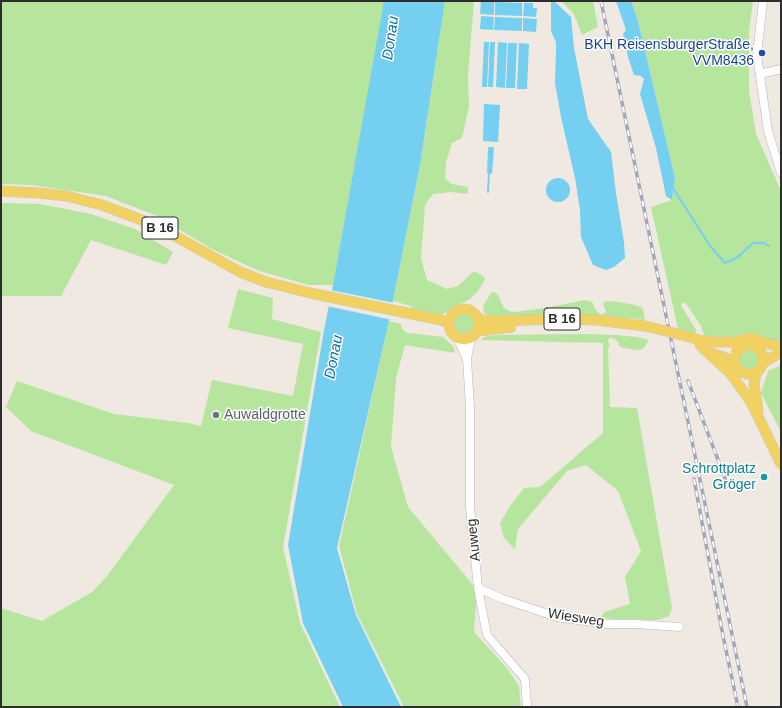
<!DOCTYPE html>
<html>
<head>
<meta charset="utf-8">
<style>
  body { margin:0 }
  #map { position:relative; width:782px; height:708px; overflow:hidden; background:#efe9e1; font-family:Helvetica,sans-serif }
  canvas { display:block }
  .frame { position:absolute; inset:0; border:2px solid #2e2e2e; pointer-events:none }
</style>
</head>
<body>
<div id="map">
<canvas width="782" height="708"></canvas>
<div class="frame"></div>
</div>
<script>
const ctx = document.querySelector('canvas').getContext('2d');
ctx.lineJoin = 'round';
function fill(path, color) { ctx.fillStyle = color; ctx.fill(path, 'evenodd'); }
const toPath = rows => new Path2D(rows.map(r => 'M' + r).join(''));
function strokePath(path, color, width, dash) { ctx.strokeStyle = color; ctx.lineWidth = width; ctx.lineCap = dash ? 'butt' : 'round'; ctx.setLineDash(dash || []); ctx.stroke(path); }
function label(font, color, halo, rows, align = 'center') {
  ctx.font = font + ' Helvetica,sans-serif'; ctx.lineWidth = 3; ctx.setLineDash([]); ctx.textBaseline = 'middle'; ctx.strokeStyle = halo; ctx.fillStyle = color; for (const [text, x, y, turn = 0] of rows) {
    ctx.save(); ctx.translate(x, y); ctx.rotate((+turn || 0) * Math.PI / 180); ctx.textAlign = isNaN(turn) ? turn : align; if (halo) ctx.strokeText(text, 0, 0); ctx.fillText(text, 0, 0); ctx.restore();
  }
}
const green = toPath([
  [1,1,385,1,333,285,309,285,259,271,212,249,157,216,106,196,32,185,1,184],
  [445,1,474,1,468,75,469,106,462,138,452,143,446,162,445,178,452,184,468,187,468,194,451,192,433,194,425,205,421,258,427,280,447,289,458,286,474,271,483,276,485,279,478,291,470,299,452,308,443,314,437,314,411,309,411,306,393,301,420,165],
  [561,1,593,1,598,27,582,35,574,14],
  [631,1,753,1,749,32,749,91,756,134,781,191,781,341,768,340,756,335,749,334,725,338,708,338,704,335,701,326,685,302,681,305,696,330,696,332,694,334,678,329,651,207,672,200,675,178,638,21],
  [1,203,40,204,91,214,135,229,173,252,166,265,91,240,61,296,1,296],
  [238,289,273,298,272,319,321,332,283,547,300,623,340,707,1,707,1,608,42,621,92,592,107,576,174,485,31,431,6,407,17,381,114,414,188,423,201,426,212,380,293,396,303,344,228,328],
  [494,292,498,295,504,308,509,311,514,312,545,308,585,300,590,301,593,303,595,309,599,313,602,315,606,312,603,303,606,301,618,302,635,305,643,308,645,320,632,318,490,316,484,313,483,306,491,293],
  '454 324a10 10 0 1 1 20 0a10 10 0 1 1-20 0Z',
  [389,321,401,324,402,329,407,333,443,337,454,347,455,353,405,345,396,378,391,447,408,507,477,590,474,632,506,667,519,686,521,707,404,707,357,614,339,546],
  [584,334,614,335,637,337,649,340,644,348,640,350,635,350,620,347,618,342,614,339,610,338,608,340,610,347,608,348,610,407,637,408,672,608,669,616,658,620,617,619,600,618,604,612,630,604,625,577,641,551,618,491,586,465,567,471,518,529,515,549,504,538,500,523,510,506,524,488,540,487,603,433,603,343,481,340,484,337,495,335],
  '739 359a10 10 0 1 1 20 0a10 10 0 1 1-20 0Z',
  [781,365,781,432,761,393,768,371]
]);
const water = toPath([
  [384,1,445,1,420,165,389,321,337,548,356,615,401,707,343,707,303,623,288,545,324,330,333,285],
  [481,1,494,2,494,15,480,14],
  [551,1,554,1,571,17,574,48,588,119,611,152,616,193,624,242,625,258,614,267,606,270,593,265,581,237,580,210,575,178,561,117,555,83,556,51,556,42,551,31],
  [616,1,631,1,638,21,675,178,672,200,666,196,656,148,640,94,644,79,641,76,634,75,628,57,623,34,626,30],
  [495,2,522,3,522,16,495,15],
  [524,3,533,3,533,8,537,8,536,17,523,16],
  [481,16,494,17,493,30,480,29],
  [495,17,522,18,522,31,494,30],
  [523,18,537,19,536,32,523,31],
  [484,42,489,42,487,87,482,87],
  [490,42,495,42,493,87,488,87],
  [498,42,507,43,505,88,496,87],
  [508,43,517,43,515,88,506,88],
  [519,43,529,44,527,89,517,89],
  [484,104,500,105,498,142,483,141],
  [488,147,494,147,492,174,487,173],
  '546 190a12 12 0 1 1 24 0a12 12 0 1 1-24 0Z'
]);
const pier = toPath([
  [330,290,395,303,392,320,327,306]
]);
const stream = toPath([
  [673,188,710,246,725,263,738,257,753,243,764,243,769,246],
  [488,192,489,173]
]);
const minor = toPath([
  [763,1,757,55,768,131,781,173],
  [760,74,781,69],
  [457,337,467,359],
  [471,337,467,359,470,407,470,506,478,588,487,635,525,679,527,707],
  [478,588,503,599,557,617,608,624,636,624,679,627]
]);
const major = toPath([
  [1,191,39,193,66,196,102,205,155,225,240,272,266,282,310,293,441,320,449,323],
  '449 324a15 15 0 1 1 30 0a15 15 0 1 1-30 0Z',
  [478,319,488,321,570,319,596,320,645,326],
  [478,331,511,327],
  [682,335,703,341,719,342,734,342,752,338,764,343,781,346],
  [700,345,706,351,728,359,734,363,739,370,747,374,756,373,760,369,764,359,760,350,756,347,750,345,745,346,737,351,734,363],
  [706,351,731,374,751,402,781,464],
  [763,363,781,352],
  [756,373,754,384,758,410]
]);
const rail = toPath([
  [601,1,747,707],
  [688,381,728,486],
  [694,479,723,636,738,707]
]);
const majorBridge = toPath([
  [645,326,682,335]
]);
const markers = [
  [762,53,4,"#1a4fb4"],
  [216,415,4,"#6b7280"],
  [764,477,4,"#0f9aa8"]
];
const shields = [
  [160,228,36],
  [562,319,36]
];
const shieldNames = [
  ["B 16",160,228],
  ["B 16",562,319]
];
const transitNames = [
  ["BKH ReisensburgerStraße,",754,45],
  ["VVM8436",754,61]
];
const worshipNames = [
  ["Auwaldgrotte",224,415]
];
const cultureNames = [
  ["Schrottplatz",756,469],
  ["Gröger",756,485]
];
const streetNames = [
  ["Auweg",474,540,-96],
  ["Wiesweg",576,618,9]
];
const waterNames = [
  ["Donau",391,38,-82],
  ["Donau",334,357,-79]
];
fill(green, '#b6e59e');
fill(water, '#75cff0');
fill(pier, '#efe9e1');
strokePath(stream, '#75cff0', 2);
strokePath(minor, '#b4b7c1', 9);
strokePath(major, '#c9c9c9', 11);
strokePath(minor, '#fff', 8);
strokePath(major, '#f2d163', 10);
strokePath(rail, '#a3a6b8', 3.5);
strokePath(rail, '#fff', 2, [6]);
strokePath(majorBridge, '#c9c9c9', 11, []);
strokePath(majorBridge, '#f2d163', 10);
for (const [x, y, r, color] of markers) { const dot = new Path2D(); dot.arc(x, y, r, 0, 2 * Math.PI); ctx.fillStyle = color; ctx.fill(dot); strokePath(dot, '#fff', 1.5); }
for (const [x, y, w] of shields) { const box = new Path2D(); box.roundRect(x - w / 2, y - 11, w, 22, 3); ctx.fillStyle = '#fff'; ctx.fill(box); strokePath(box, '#2e2e2e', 1); }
label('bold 13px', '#2e2e2e', null, shieldNames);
label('14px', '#164399', '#fff', transitNames, 'right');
label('14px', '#5b616d', '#fff', worshipNames, 'left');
label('14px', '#0d838f', '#fff', cultureNames, 'right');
label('14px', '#2e2e2e', '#fff', streetNames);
label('italic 15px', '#0d6fa3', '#fff', waterNames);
</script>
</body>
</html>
